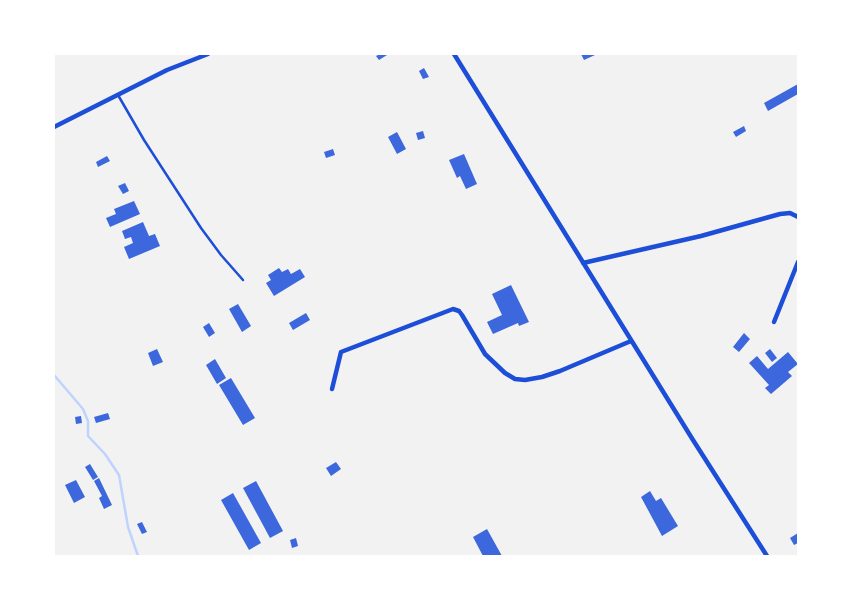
<!DOCTYPE html>
<html>
<head>
<meta charset="utf-8">
<style>
  body { margin:0 }
  #map { position:relative; width:852px; height:610px; overflow:hidden; background:#f2f2f2; font-family:Signika,sans-serif }
  canvas { display:block }
  .frame { position:absolute; inset:0; border:55px solid #fff; pointer-events:none }
</style>
</head>
<body>
<div id="map">
<canvas width="852" height="610"></canvas>
<div class="frame"></div>
</div>
<script>
const ctx = document.querySelector('canvas').getContext('2d');
ctx.lineJoin = 'round';
const toPath = rows => new Path2D(rows.map(r => 'M' + r).join(''));
function strokePath(path, color, width, dash) { ctx.strokeStyle = color; ctx.lineWidth = width; ctx.lineCap = dash ? 'butt' : 'round'; ctx.setLineDash(dash || []); ctx.stroke(path); }
function fill(path, color) { ctx.fillStyle = color; ctx.fill(path, 'evenodd'); }
const stream = toPath([
  [54,375,83,409,88,421,88,436,105,454,119,475,128,527,138,556]
]);
const building = toPath([
  [380,54,387,54,387,55,379,60,376,56],
  [581,54,594,54,595,55,584,60],
  [424,68,429,77,423,79,419,71],
  [798,84,798,94,768,111,764,103],
  [744,126,746,131,736,137,733,132],
  [423,131,425,138,418,140,416,133],
  [397,132,406,149,397,154,388,137],
  [333,149,335,155,326,158,324,152],
  [464,154,477,184,466,189,460,176,457,178,449,160],
  [107,156,110,161,98,167,96,162],
  [125,183,129,191,123,194,118,186],
  [134,201,140,214,110,227,106,218,116,214,114,209],
  [143,222,149,236,155,234,160,246,129,259,124,247,133,243,131,237,125,239,122,231],
  [279,268,282,272,288,269,291,274,300,269,305,277,274,296,266,283,271,280,268,275],
  [511,285,529,322,519,326,518,323,493,334,487,322,502,315,492,294],
  [238,304,251,326,242,332,229,309],
  [306,313,310,320,293,330,289,323],
  [209,323,215,333,209,337,203,327],
  [744,333,750,339,739,352,733,347],
  [157,349,163,362,153,366,148,353],
  [770,349,777,358,772,362,765,353],
  [788,352,798,364,788,372,792,376,771,394,765,388,769,385,749,363,757,356,768,369],
  [215,359,226,378,217,384,206,365],
  [231,378,255,418,243,425,219,385],
  [108,413,110,419,96,423,94,417],
  [81,416,82,423,76,424,75,417],
  [336,462,341,469,331,476,326,468],
  [90,464,98,477,93,480,85,467],
  [99,478,112,505,104,509,99,498,102,496,94,481],
  [76,480,85,497,74,503,65,485],
  [256,481,283,531,270,538,243,488],
  [650,491,656,501,661,498,678,526,662,536,641,497],
  [233,493,261,543,249,550,221,500],
  [142,522,147,532,142,534,137,524],
  [487,529,502,556,483,556,473,537],
  [798,533,798,543,794,545,790,538],
  [296,538,298,546,292,548,290,540]
]);
const service = toPath([
  [118,95,144,140,201,228,221,255,243,280]
]);
const minor = toPath([
  [454,54,693,440,767,556],
  [54,127,167,70,208,54],
  [583,263,701,236,780,214,790,213,798,217],
  [774,322,798,262],
  [332,389,341,352,453,309,459,311,462,315,485,354,505,373,515,379,525,380,542,377,560,371,631,341]
]);
strokePath(stream, '#bfd3fe', 2.5);
fill(building, '#3d67dc');
strokePath(service, '#1d4ed8', 2.5);
strokePath(minor, '#1d4ed8', 4.5);
</script>
</body>
</html>
